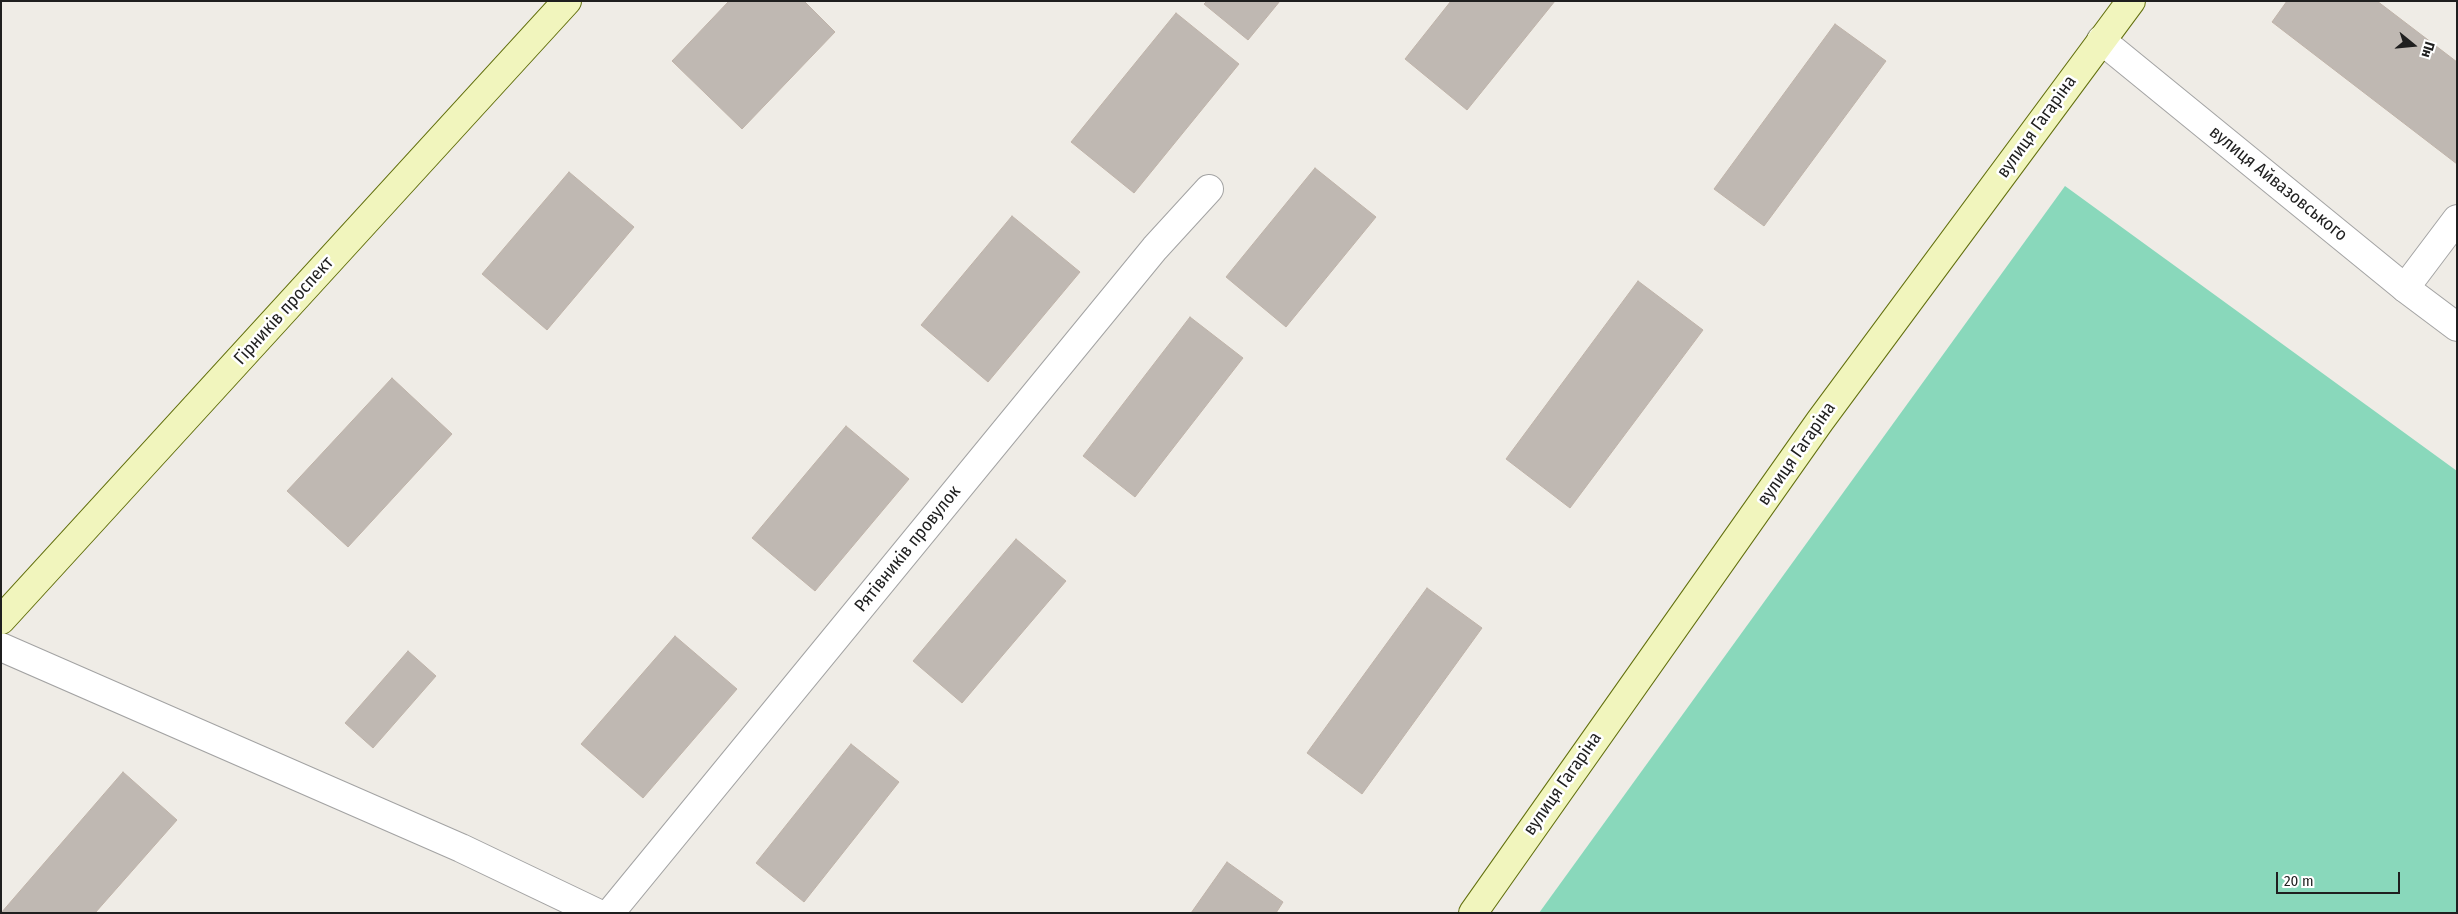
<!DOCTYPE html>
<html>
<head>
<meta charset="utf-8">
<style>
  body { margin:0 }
  #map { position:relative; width:2458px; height:914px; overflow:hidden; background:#efece6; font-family:"Fira Sans Condensed",sans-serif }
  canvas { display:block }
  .frame { position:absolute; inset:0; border:2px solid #1f1f1f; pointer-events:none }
  .north { position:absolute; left:2388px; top:20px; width:50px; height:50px; -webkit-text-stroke:4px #fff; paint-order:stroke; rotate:107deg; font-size:14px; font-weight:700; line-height:20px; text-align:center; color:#1f1f1f }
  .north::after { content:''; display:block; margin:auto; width:18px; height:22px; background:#1f1f1f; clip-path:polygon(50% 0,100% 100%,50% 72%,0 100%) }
  .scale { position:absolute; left:2276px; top:872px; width:124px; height:22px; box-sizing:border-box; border:2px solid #1f1f1f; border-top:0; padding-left:6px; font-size:15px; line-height:18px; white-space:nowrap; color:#1f1f1f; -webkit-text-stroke:4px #fff; paint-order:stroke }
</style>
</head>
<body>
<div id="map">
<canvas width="2458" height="914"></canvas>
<div class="frame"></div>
<div class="north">Пн</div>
<div class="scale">20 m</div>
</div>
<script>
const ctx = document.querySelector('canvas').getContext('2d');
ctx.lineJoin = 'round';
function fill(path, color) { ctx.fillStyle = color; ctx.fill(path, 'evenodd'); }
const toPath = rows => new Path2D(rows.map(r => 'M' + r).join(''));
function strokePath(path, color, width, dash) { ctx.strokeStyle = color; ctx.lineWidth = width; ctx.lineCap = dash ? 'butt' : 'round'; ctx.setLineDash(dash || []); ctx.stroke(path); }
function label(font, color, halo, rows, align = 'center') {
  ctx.font = font + ' "Fira Sans Condensed",sans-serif'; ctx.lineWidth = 5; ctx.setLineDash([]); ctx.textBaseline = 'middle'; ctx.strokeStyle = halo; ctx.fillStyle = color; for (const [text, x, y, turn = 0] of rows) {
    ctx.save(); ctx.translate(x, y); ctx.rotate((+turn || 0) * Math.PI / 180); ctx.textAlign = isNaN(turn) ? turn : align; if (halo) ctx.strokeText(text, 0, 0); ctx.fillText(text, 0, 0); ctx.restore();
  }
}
const pitch = toPath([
  [2065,186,2457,471,2457,913,1539,913]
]);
const building = toPath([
  [729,1,804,1,835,32,742,129,672,61,729,1],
  [1207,1,1280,1,1248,40,1204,4,1207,1],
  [1451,1,1555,1,1467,110,1405,59,1451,1],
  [2287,1,2377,1,2457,62,2457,164,2272,22,2287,1],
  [1176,13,1239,64,1134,193,1071,142,1176,13],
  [1835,24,1886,61,1764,226,1714,189,1835,24],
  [1315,168,1376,217,1286,327,1226,277,1315,168],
  [569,172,634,227,547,330,482,274,569,172],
  [1012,216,1080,272,988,382,921,325,1012,216],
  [1638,281,1703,330,1570,508,1506,459,1638,281],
  [1190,317,1243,358,1135,497,1083,456,1190,317],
  [392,378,452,434,348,547,287,491,392,378],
  [846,426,909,479,815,591,752,538,846,426],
  [1016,539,1066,581,962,703,913,661,1016,539],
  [1427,588,1482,628,1362,794,1307,753,1427,588],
  [675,636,737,689,643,798,581,744,675,636],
  [408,651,436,676,373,748,345,723,408,651],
  [851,744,899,782,804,902,756,863,851,744],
  [123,772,177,820,95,913,1,913,123,772],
  [1227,862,1283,902,1276,913,1191,913,1227,862]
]);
const minor = toPath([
  [2405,288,2457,219],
  [1,647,461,848,597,913],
  [610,913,1155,248,1209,189]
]);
const tertiary = toPath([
  [2101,40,2405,288,2457,327]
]);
const secondary = toPath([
  [1,620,567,1],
  [1473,913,1820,421,2131,1]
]);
const streetNames = [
  ["вулиця Гагаріна",2037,127,-54],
  ["вулиця Айвазовського",2278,184,39],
  ["Гірників проспект",284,311,-48],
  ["вулиця Гагаріна",1797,454,-55],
  ["Рятівників провулок",908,549,-51],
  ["вулиця Гагаріна",1563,784,-55]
];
fill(pitch, '#89d8bb');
fill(building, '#bfb8b2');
strokePath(building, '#bfb3a9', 1);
strokePath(minor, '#a3a3a3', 30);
strokePath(tertiary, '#a3a3a3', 30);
strokePath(secondary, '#626f0d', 30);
strokePath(minor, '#fff', 28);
strokePath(tertiary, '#fff', 28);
strokePath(secondary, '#f1f5bd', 28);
label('18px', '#1f1f1f', '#fff', streetNames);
</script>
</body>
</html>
